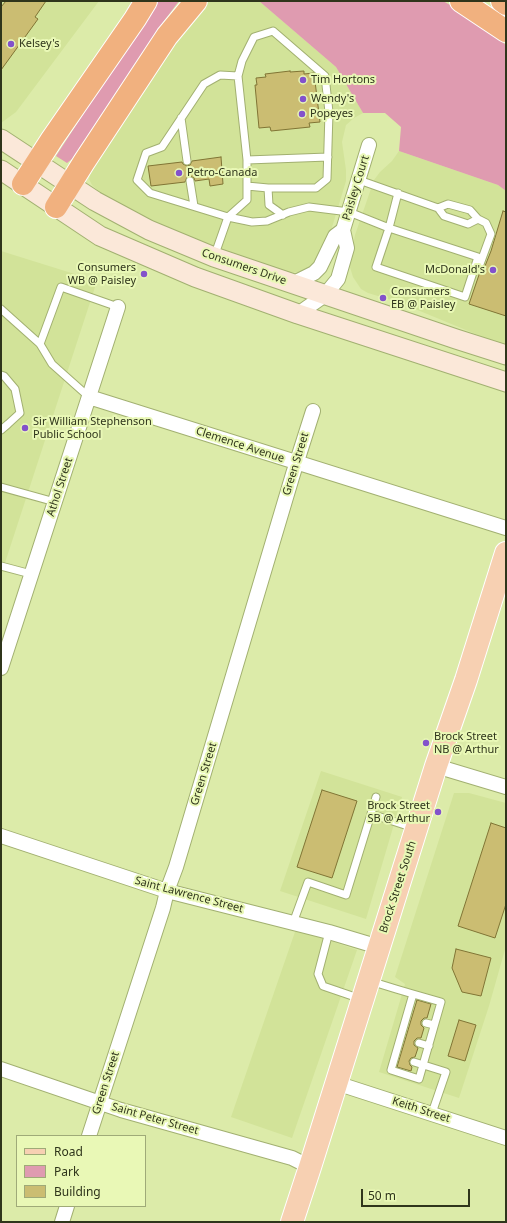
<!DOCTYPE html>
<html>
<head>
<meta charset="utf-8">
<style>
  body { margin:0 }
  #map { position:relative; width:507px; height:1223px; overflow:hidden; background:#dceba9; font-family:"Noto Sans",sans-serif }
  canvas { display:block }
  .frame { position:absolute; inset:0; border:2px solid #2f351b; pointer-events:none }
  .legend { position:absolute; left:16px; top:1135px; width:130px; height:72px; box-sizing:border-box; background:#e9f8b6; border:1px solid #9faa78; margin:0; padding:5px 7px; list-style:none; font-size:12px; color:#2f351b }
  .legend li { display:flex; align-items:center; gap:8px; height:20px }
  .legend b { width:20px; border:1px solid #9faa78 }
  .scale { position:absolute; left:361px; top:1189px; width:109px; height:18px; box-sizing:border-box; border:2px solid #2f351b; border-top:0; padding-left:5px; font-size:12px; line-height:14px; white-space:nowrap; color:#2f351b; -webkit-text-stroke:3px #e9f8b6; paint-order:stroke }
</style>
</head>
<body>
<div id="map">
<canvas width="507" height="1223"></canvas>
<div class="frame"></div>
<ul class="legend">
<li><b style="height:5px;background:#f7d0b2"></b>Road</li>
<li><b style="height:11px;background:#df9bb0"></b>Park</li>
<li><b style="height:11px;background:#cbbd72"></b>Building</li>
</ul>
<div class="scale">50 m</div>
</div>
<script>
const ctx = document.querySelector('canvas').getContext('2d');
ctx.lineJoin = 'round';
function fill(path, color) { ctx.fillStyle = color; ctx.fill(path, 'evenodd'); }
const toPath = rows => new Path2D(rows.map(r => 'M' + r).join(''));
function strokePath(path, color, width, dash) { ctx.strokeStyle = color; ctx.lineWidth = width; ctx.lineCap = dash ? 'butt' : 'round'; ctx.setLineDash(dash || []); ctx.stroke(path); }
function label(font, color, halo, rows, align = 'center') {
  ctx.font = font + ' "Noto Sans",sans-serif'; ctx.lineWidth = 4; ctx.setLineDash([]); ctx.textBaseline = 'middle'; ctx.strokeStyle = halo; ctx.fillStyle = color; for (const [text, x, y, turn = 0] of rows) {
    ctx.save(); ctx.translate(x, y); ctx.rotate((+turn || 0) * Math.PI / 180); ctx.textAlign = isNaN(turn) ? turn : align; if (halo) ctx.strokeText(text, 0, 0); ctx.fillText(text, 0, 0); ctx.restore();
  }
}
const built = toPath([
  [1,1,99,1,16,112,1,123],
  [204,1,259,1,336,67,363,113,354,118,346,125,342,142,346,170,346,181,333,224,323,253,316,262,307,269,298,272,289,273,233,256,153,223,108,200,92,185,89,179,91,171,98,155],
  [399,151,498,185,506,191,506,345,483,337,398,302,368,293,361,289,353,277,349,264,355,235,374,180,380,172,392,161],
  [1,251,97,281,1,575],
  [321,771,402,797,366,919,280,891],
  [454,793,469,793,506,803,506,946,489,1006,459,1098,379,1072,405,984,395,977],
  [296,929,357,950,292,1138,231,1117]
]);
const green = toPath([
  [157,1,179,1,164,21,72,159,67,163,56,156],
  [259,1,443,1,468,15,506,45,506,191,498,185,399,151,401,127,385,113,363,113,336,67]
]);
const building = toPath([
  [6,1,46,1,35,17,38,19,1,70,1,7,6,1],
  [290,71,290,72,304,71,304,74,314,73,320,122,309,123,310,127,271,131,270,127,259,128,255,85,257,85,256,78,266,77,265,74,290,71],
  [221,157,223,184,210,186,209,179,195,181,194,178,190,176,187,177,185,182,151,186,148,166,182,162,183,164,187,166,190,165,192,161,221,157],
  [503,211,506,212,506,316,469,304,481,269,485,266,491,251,503,211],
  [322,790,357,801,332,878,297,867,322,790],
  [491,823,506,828,506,904,495,938,458,926,491,823],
  [456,949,491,958,481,996,462,992,452,968,456,949],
  [417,1000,431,1004,427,1018,424,1018,421,1021,421,1025,424,1028,421,1038,417,1038,414,1041,414,1045,418,1048,415,1057,411,1058,409,1061,410,1065,412,1067,411,1071,397,1067,417,1000],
  [459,1020,476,1025,465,1061,448,1056,459,1020]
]);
const lane = toPath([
  [238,76,220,75,204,84,162,147,146,153,137,180,150,193,228,217,252,222,267,221,289,212,309,207,349,212,389,228,478,257,465,297,376,267,389,228,398,193],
  [181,118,187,161],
  [247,160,328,157],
  [359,180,438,208,444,216,468,224,478,219],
  [190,181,194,206],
  [268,188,269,205,283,215],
  [438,208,448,204,470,210,478,219,486,223,491,234,480,264],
  [214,257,228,217,247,200,247,160,238,76,242,61,254,37,273,31,325,76,329,112,327,179,316,188,268,188,247,186],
  [1,309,40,344,52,364,89,397],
  [40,344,61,287,118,307],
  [1,375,4,376,15,389,20,413,8,424,1,430],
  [1,487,55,502],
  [1,566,31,574],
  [371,814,376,797],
  [293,923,308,882,346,895,371,814,414,828],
  [329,932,318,974,323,986,361,999],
  [370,981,396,989,413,994,441,1002,419,1079,391,1070,413,994],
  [426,1023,434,1025],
  [419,1043,429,1046],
  [414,1062,446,1072,432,1113]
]);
const street = toPath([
  [292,284,314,273,320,267,335,236,343,230],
  [298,314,325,295,338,279,347,248,343,230,369,145],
  [89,397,506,528],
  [1,668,118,307],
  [436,766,506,787],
  [1,836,167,891,329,932,379,947],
  [1,1069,121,1110,292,1158,310,1167],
  [336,1083,506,1138],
  [89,1136,163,908,167,891,176,867,293,474,313,411],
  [62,1222,67,1206]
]);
const secondary = toPath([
  [1,139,95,201,149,230,214,257,456,339,506,355],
  [1,170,100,236,195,277,298,314,506,382]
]);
const primary = toPath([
  [292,1222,310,1167,436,766,466,680,506,553]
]);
const highway = toPath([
  [461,1,506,31],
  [502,1,506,4],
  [23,184,52,139,135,19,146,1],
  [56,207,84,162,167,36,196,1]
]);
const markers = [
  [11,44,4,"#8352cb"],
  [303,80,4,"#8352cb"],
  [303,99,4,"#8352cb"],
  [302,114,4,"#8352cb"],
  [179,173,4,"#8352cb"],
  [493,270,4,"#8352cb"],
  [144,274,4,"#8352cb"],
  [383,298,4,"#8352cb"],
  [25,428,4,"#8352cb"],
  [426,743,4,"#8352cb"],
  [438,812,4,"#8352cb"]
];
const poiNames = [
  ["Kelsey's",19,44],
  ["Tim Hortons",311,80],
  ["Wendy's",311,99],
  ["Popeyes",310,114],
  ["Petro-Canada",187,173],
  ["Consumers",136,268,"right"],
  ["WB @ Paisley",136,281,"right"],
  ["McDonald's",485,270,"right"],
  ["Consumers",391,292],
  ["EB @ Paisley",391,305],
  ["Sir William Stephenson",33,422],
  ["Public School",33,435],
  ["Brock Street",434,737],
  ["NB @ Arthur",434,750],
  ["Brock Street",430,806,"right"],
  ["SB @ Arthur",430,819,"right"]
];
const streetNames = [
  ["Paisley Court",356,188,-73],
  ["Consumers Drive",244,267,19],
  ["Clemence Avenue",240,445,18],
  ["Green Street",296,464,-73],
  ["Athol Street",60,487,-72],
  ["Green Street",204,774,-73],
  ["Brock Street South",398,887,-72],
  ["Saint Lawrence Street",189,895,15],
  ["Green Street",106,1083,-72],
  ["Keith Street",421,1110,18],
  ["Saint Peter Street",155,1119,16]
];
fill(built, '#d2e399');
fill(green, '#df9bb0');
fill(building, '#cbbd72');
strokePath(building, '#817535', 1);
strokePath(lane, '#a2b071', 9);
strokePath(street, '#a2b071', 16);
strokePath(secondary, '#a2b071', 21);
strokePath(primary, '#fff', 24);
strokePath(highway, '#fff', 24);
strokePath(lane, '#fff', 7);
strokePath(street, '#fff', 14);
strokePath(secondary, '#fbe8d9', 19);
strokePath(primary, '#f7d0b2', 22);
strokePath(highway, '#f1b17f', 22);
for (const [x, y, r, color] of markers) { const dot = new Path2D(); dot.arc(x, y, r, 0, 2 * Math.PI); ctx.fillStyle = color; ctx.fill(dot); strokePath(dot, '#e9f8b6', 1.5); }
label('11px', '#2f351b', '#e9f8b6', poiNames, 'left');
label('11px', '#2f351b', '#e9f8b6', streetNames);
</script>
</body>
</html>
